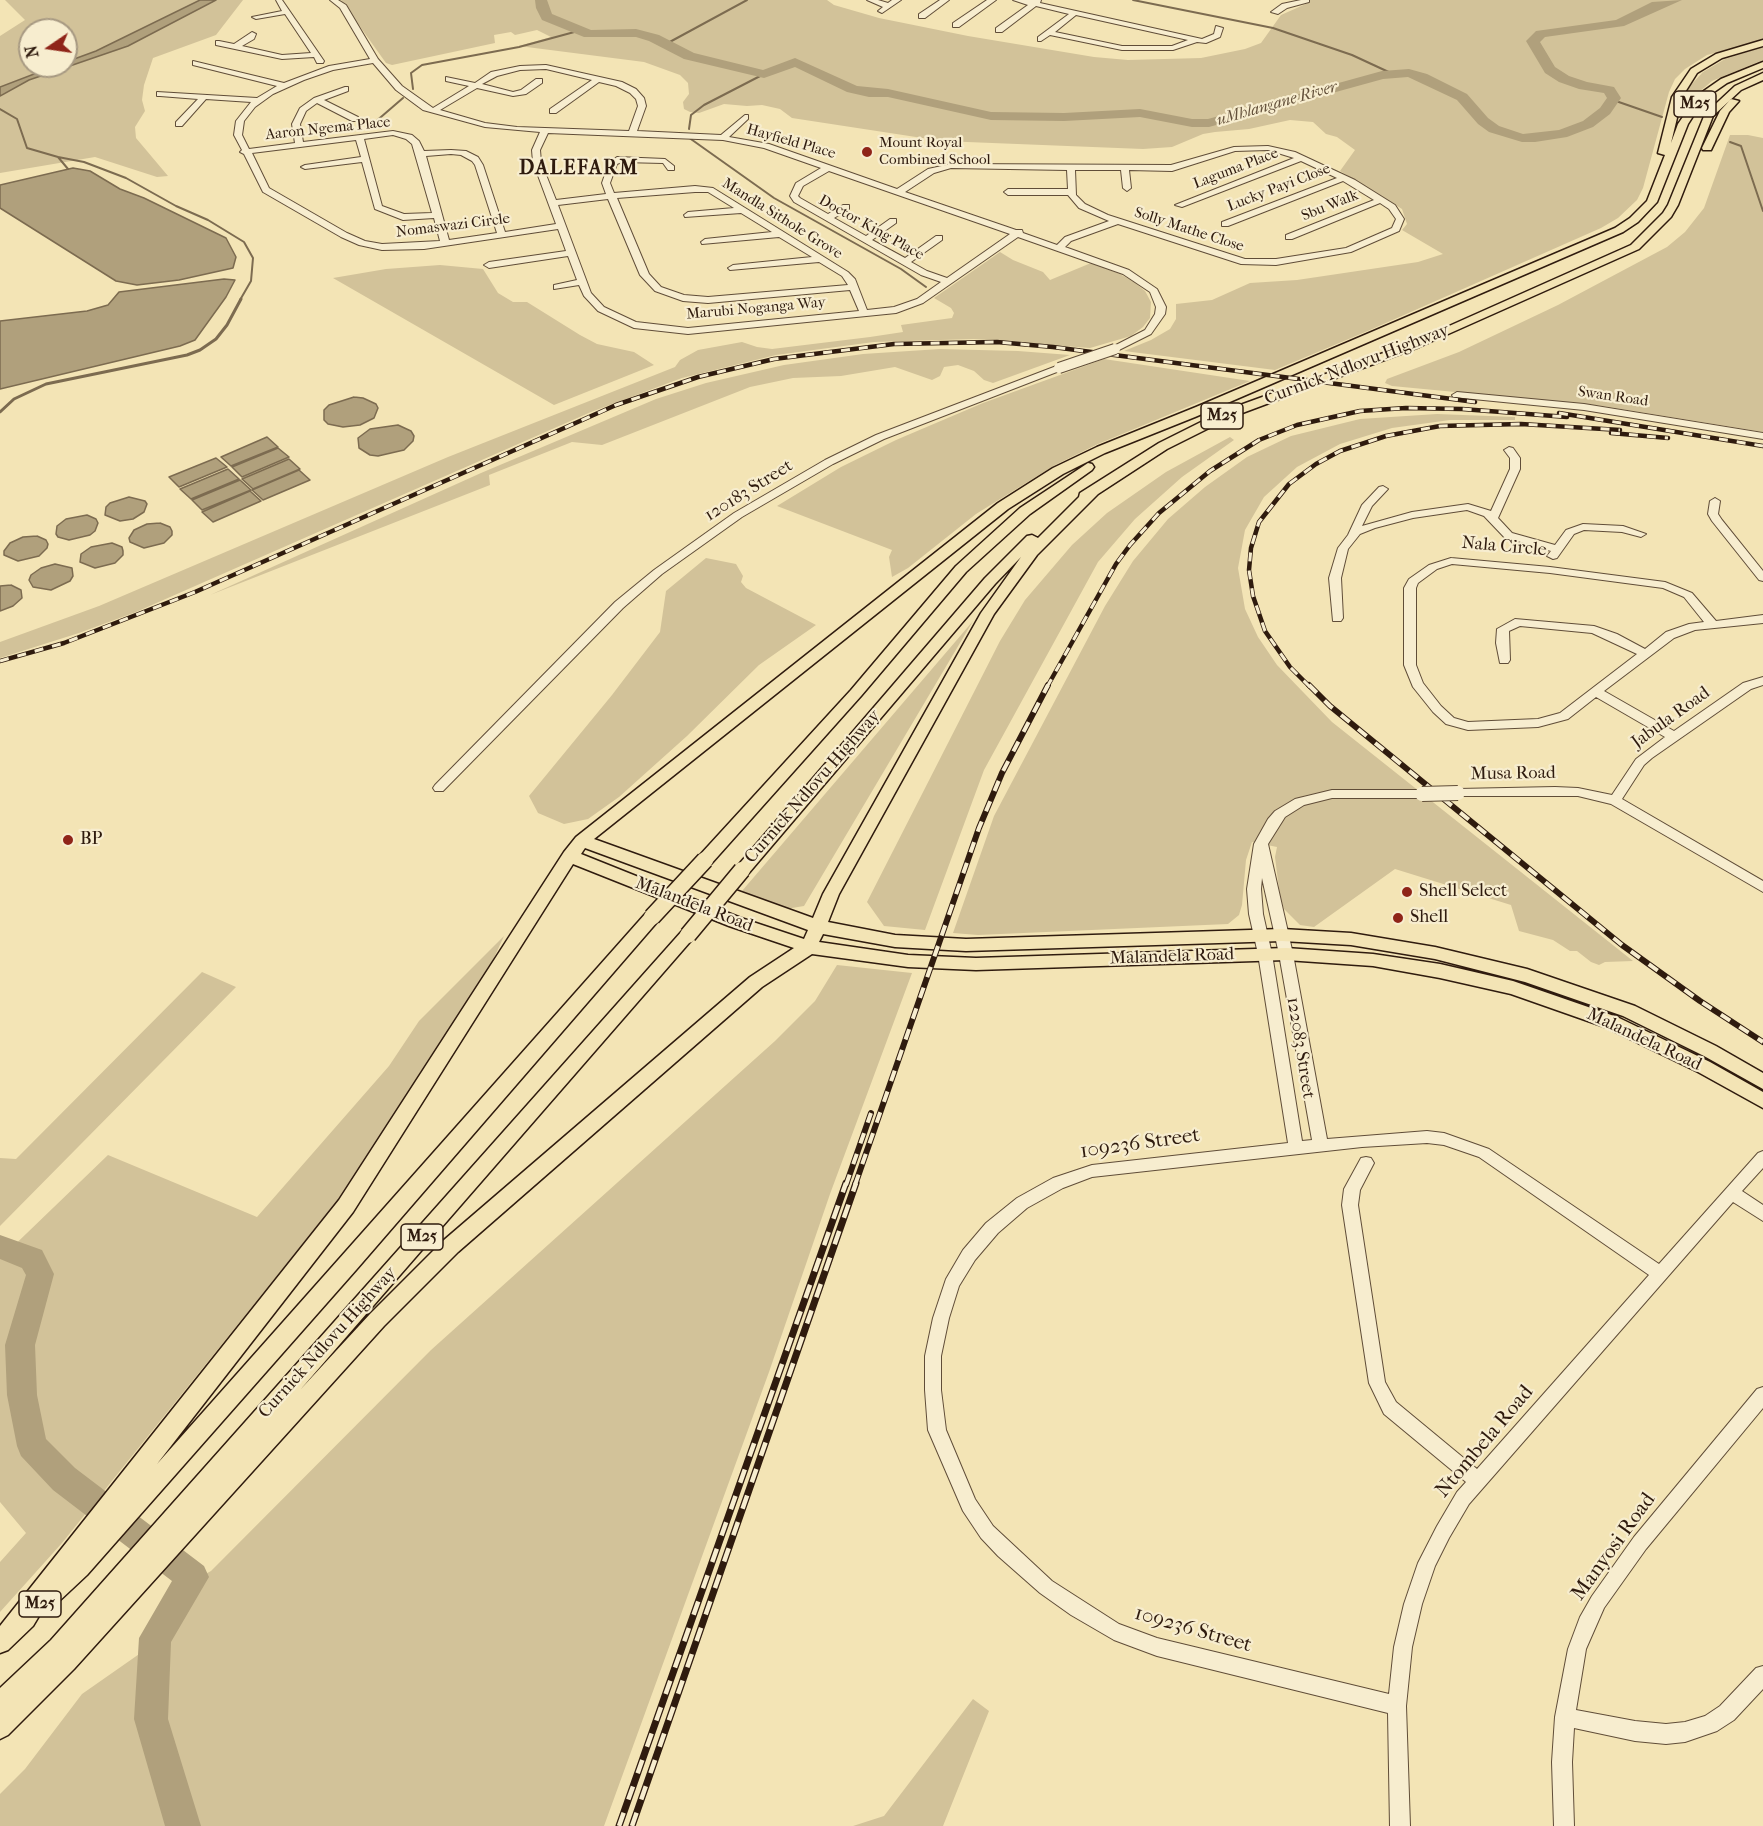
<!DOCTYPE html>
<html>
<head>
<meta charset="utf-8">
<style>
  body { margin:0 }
  #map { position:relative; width:1763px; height:1826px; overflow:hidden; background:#f3e4b5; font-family:"IM FELL French Canon",serif }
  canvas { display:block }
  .north { position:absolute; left:18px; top:18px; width:60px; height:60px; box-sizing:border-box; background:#f7edcf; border:2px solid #a79982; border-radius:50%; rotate:257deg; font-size:16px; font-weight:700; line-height:24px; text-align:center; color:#2f1b0e }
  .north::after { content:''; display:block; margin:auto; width:21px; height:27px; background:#8f2418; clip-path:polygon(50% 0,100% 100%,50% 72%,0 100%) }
</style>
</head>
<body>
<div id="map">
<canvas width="1763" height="1826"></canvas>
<div class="north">N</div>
</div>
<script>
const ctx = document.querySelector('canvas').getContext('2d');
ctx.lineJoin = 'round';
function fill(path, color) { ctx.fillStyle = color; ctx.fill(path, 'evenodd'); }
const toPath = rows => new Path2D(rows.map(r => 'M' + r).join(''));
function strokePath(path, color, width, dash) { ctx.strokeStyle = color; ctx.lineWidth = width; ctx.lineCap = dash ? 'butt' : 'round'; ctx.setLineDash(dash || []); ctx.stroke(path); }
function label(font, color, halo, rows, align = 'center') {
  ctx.font = font + ' "IM FELL French Canon",serif'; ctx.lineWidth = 4.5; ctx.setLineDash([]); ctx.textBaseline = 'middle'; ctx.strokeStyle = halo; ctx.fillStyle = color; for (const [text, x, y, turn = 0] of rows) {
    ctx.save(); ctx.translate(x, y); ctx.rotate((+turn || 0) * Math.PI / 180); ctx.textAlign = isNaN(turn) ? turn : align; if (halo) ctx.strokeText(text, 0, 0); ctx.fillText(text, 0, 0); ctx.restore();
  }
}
const green = toPath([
  [5,0,243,0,216,35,153,58,144,85,142,100,145,111,135,127,136,138,168,176,157,177,95,157,0,173,0,36,25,20],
  [30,30,66,30,66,66,30,66],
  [341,0,827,0,834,5,879,18,968,36,1094,57,1128,60,1201,58,1245,49,1261,43,1281,15,1308,3,1310,0,1763,0,1763,40,1707,55,1685,69,1675,79,1669,92,1643,188,1637,200,1618,218,1601,228,1370,330,1275,370,1124,351,1151,340,1170,329,1176,319,1176,304,1212,300,1250,283,1297,280,1418,262,1443,254,1402,230,1407,224,1402,209,1340,171,1355,150,1337,137,1326,134,1313,122,1290,120,1249,129,1215,132,1203,134,1172,147,1143,149,942,141,792,118,780,109,762,105,747,106,724,104,699,113,690,112,684,109,683,102,689,94,688,83,680,75,644,62,519,46,551,37,537,30,515,35,511,32,494,35,495,43,392,65,386,63],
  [1763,47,1763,60,1712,81,1684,105,1689,87,1703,72,1725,59],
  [1730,135,1748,135,1763,138,1763,432,1603,406,1392,386,1385,383,1387,379,1459,352,1558,305,1667,247,1685,232,1704,208],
  [1000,252,1013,260,1043,272,1050,280,1091,263,1120,274,1134,282,1145,291,1151,302,1150,318,1143,327,1131,336,1090,348,974,339,874,342,776,355,682,378,591,412,136,612,79,633,0,658,0,642,99,606,448,457,675,367,680,360,698,350,742,342,757,347,772,349,870,337,903,332,901,325,952,318,954,313,951,308,934,298],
  [440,265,483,269,498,293,513,302,527,302,580,335,597,344,634,352,654,365,554,405,333,278,386,269],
  [940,349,1018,351,1070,355,993,383,984,380,974,371,958,365,944,367,940,376,932,380,895,367,841,376,793,378,750,387,602,445,572,442,489,475,490,485,210,595,481,473,656,399,706,383,784,365,863,354],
  [1104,359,1250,381,1098,444,1055,465,976,514,908,568,892,577,889,557,892,550,777,506,841,467,896,440,983,403],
  [1437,414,1515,417,1515,420,1450,420,1392,428,1340,444,1297,467,1264,497,1245,530,1238,568,1245,609,1258,637,1277,665,1332,722,1633,961,1605,962,1599,965,1591,962,1577,951,1570,951,1553,940,1519,931,1511,905,1395,869,1314,927,1300,925,1284,909,1280,897,1275,857,1277,847,1252,842,1246,860,1242,905,1239,915,1228,924,978,935,953,933,994,816,1105,606,1133,561,1168,519,1205,487,1247,457,1291,436,1360,419],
  [1230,437,1234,440,1182,477,1135,519,1098,562,984,770,925,930,884,926,867,902,1000,641,1025,600,1072,545,1107,513,1166,472],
  [706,558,736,564,743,576,741,582,746,588,816,625,759,665,687,736,619,797,588,819,564,824,538,813,529,796,612,695,660,632,666,591],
  [973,621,804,906,786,909,742,891],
  [504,936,488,971,350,1185,62,1543,0,1612,0,1562,26,1533,0,1502,0,1259,108,1155,257,1217,389,1066,419,1021],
  [837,965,912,973,830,1194,769,1372,604,1826,0,1826,0,1794,25,1769,82,1694,165,1636,198,1578,211,1571,431,1350,775,1041,815,1001],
  [202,972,236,987,0,1226,0,1158,16,1159],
  [973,1699,989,1711,943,1826,853,1826,884,1816]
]);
const water = toPath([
  [200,0,216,0,128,46,29,80,0,96,0,87,55,66,66,66,66,62,96,51,200,0],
  [73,168,90,171,120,189,144,198,226,238,236,257,233,268,179,280,137,285,116,281,0,208,0,185,73,168],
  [224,279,235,280,226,297,195,340,180,346,0,389,0,321,87,311,108,305,119,292,224,279],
  [354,397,363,398,376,404,378,408,374,418,360,425,343,427,328,424,324,420,324,410,329,405,354,397],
  [398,425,411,431,414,436,413,441,404,450,378,456,370,455,359,448,358,438,370,429,398,425],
  [267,437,278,447,231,466,221,457,267,437],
  [278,448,289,457,242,477,232,467,278,448],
  [216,458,227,467,179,487,169,477,216,458],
  [289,459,300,469,253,489,242,479,289,459],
  [228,469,239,479,191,499,180,489,228,469],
  [299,470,310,480,263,500,252,490,299,470],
  [240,480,251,490,202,510,192,500,240,480],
  [250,491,261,501,213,522,202,512,250,491],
  [129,497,145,501,147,504,144,512,133,519,120,521,105,515,106,507,110,503,129,497],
  [87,515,96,519,98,523,95,531,90,535,69,540,58,537,56,534,57,526,66,519,87,515],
  [160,523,170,527,172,531,172,535,164,543,144,548,130,542,129,538,134,530,147,524,160,523],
  [37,536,46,540,48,544,47,548,39,556,18,561,4,555,4,551,10,543,23,537,37,536],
  [112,543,122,547,123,551,123,555,115,563,95,568,80,562,81,554,91,547,112,543],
  [55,564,72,568,73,576,70,581,51,590,33,587,29,580,31,575,41,568,55,564],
  [11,585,21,590,22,598,13,606,0,611,0,586,11,585]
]);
const streamFar1 = toPath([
  [1133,0,1273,28,1352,55,1393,74],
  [666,44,747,0],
  [413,89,411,73,422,65,519,47,578,31],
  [1613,100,1662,117],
  [0,109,17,119,27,148,58,157,68,169],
  [374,123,403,98],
  [689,129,691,115,704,105,764,74],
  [688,137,774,198,901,269,926,287],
  [1730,142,1741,146,1763,211],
  [58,157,84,162,126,178,176,206,208,220,244,242,253,258,251,281,240,300]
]);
const stream = toPath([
  [0,412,14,399,46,384,187,355,200,350,216,339,227,325,241,299]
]);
const river = toPath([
  [535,0,547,0,552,14,591,30,636,29,659,35,694,53,763,70,795,58,857,86,888,89,991,112,1064,113,1140,109,1192,119,1208,119,1382,71,1409,69,1427,74,1467,94,1488,118,1499,126,1523,134,1559,130,1583,121,1600,108,1607,98,1604,93,1579,89,1559,82,1545,73,1526,41,1536,31,1616,20,1652,2,1682,0,1624,26,1545,37,1540,42,1555,67,1569,76,1587,82,1614,87,1621,98,1610,114,1593,127,1567,137,1535,142,1522,142,1489,132,1478,124,1457,100,1408,77,1383,79,1209,127,1192,127,1140,117,1064,121,991,120,888,97,869,97,847,92,795,67,764,78,684,59,649,41,636,37,584,37,542,20,536,8,535,0],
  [0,1235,42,1250,54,1274,35,1345,37,1395,46,1439,75,1468,204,1566,209,1577,171,1642,168,1719,201,1826,165,1826,134,1719,139,1638,172,1581,53,1490,21,1456,17,1446,7,1395,5,1345,26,1275,22,1268,0,1259,0,1235]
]);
const minor = toPath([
  [276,0,282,0,324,61,323,63,317,63,314,57,282,59,216,45,216,41,219,41,234,44,252,32,256,34,254,39,242,46,282,55,311,53,285,14,256,19,252,17,282,11,276,0],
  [330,0,338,0,346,5,378,59,402,86,433,108,469,86,446,81,446,77,475,83,491,72,520,66,546,65,622,82,636,89,644,98,646,106,637,131,721,135,745,115,748,115,748,119,729,137,769,144,897,189,928,169,951,164,1171,165,1234,147,1268,146,1295,152,1355,180,1395,205,1404,219,1399,231,1351,252,1276,265,1241,264,1118,224,1071,241,1065,247,1129,270,1157,289,1166,307,1165,314,1151,334,1115,352,1112,351,1112,347,1145,330,1155,314,1156,307,1150,292,1123,274,1018,237,923,303,896,313,688,334,634,328,598,311,584,296,579,285,554,289,554,285,577,280,568,256,489,268,484,265,489,262,566,251,558,229,424,249,382,250,359,245,341,237,263,192,244,154,240,152,242,150,234,135,236,121,251,102,206,99,182,126,176,126,176,122,198,99,160,96,157,96,157,92,257,98,277,86,193,65,193,61,284,83,329,66,370,59,340,8,330,0],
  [373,63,396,90,423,110,485,127,540,132,532,150,533,162,556,224,505,232,483,165,478,157,466,151,451,150,424,151,419,141,412,135,393,131,303,142,300,124,306,111,317,103,352,121,358,121,358,117,324,100,348,91,348,87,345,87,314,98,300,108,292,124,295,143,249,149,242,135,244,121,255,107,273,94,304,80,333,70,373,63],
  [546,69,592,80,550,109,550,113,556,113,599,82,616,86,630,93,636,99,638,106,629,131,517,127,485,123,440,110,477,88,513,96,526,94,542,83,542,79,536,79,521,90,513,92,482,84,497,76,520,70,546,69],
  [548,133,723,140,764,148,821,168,796,183,790,196,794,202,921,275,941,282,917,299,894,307,867,310,855,279,848,272,713,188,695,186,614,193,610,183,617,164,622,162,663,163,668,170,674,170,674,166,665,159,617,157,609,163,602,183,606,194,556,200,541,162,540,150,548,133],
  [393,135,406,139,412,144,432,213,404,214,382,206,364,139,393,135],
  [356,140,361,157,305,165,301,167,305,169,362,162,375,209,403,220,434,218,440,241,382,244,365,241,347,233,269,188,252,153,356,140],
  [1268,150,1294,158,1175,205,1182,207,1301,161,1337,178,1222,222,1222,226,1228,226,1343,181,1374,200,1286,235,1286,239,1292,239,1380,203,1389,209,1396,219,1392,228,1346,248,1276,259,1245,259,1108,215,1085,204,1076,195,1075,170,1121,170,1123,188,1127,191,1131,188,1129,170,1172,171,1235,151,1268,150],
  [451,154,461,155,472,161,475,165,497,233,449,240,426,156,451,154],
  [951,168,1067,170,1068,189,1008,189,1004,192,1008,195,1068,195,1079,208,1109,221,1065,237,1057,245,1023,233,1022,230,1016,230,905,192,934,173,951,168],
  [829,171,1010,234,947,278,927,271,911,262,942,240,942,236,936,236,905,258,872,240,896,223,896,219,890,219,866,236,834,218,849,209,849,205,843,205,828,214,800,198,798,196,803,186,829,171],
  [695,192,708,192,734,208,688,212,684,215,685,217,741,213,772,232,705,239,701,242,702,244,779,237,812,257,733,265,728,268,730,270,819,262,842,276,848,285,708,297,684,295,661,287,649,274,617,198,695,192],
  [608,199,640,275,655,291,683,301,708,303,850,290,859,311,688,328,636,322,604,307,591,293,558,205,608,199],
  [867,0,878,0,888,3,892,0,901,0,882,13,878,11,883,7,867,0],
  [940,0,949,0,925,18,919,18,919,14,940,0],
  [987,0,996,0,959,27,953,27,953,23,987,0],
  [1013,0,1041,0,1040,3,1202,39,1214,34,1216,26,1223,28,1220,37,1206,43,1197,42,1173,50,1122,50,1050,35,1041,41,1038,41,1038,37,1069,14,1036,6,1002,32,996,32,996,28,1028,5,1013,0],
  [1076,15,1188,40,1172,46,1122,46,1055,32,1076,15],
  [1301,0,1309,0,1309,2,1287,8,1278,14,1271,12,1282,4,1301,0],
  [1059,365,1064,368,1062,370,884,439,833,464,742,517,662,574,623,608,443,791,435,791,433,788,435,785,615,602,654,570,734,513,825,460,876,435,1059,365],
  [1457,392,1584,404,1763,433,1763,439,1584,410,1453,397,1452,395,1457,392],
  [1509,447,1513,448,1520,458,1520,469,1498,518,1512,533,1555,545,1566,530,1583,524,1623,526,1646,534,1641,537,1622,532,1584,530,1574,534,1557,558,1553,559,1547,556,1551,551,1504,537,1484,516,1467,510,1413,518,1375,528,1360,534,1348,549,1341,578,1343,618,1341,621,1333,621,1329,578,1338,548,1348,535,1362,505,1379,487,1383,486,1388,489,1372,506,1362,526,1412,512,1468,504,1491,511,1510,469,1510,458,1504,450,1509,447],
  [1715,498,1720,501,1718,514,1722,520,1763,571,1763,581,1759,580,1712,521,1708,514,1710,501,1715,498],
  [1451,558,1550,567,1665,582,1692,593,1716,621,1763,615,1763,623,1695,630,1674,638,1604,691,1674,731,1743,683,1763,677,1763,685,1751,689,1652,758,1644,765,1622,799,1763,881,1763,892,1611,804,1578,796,1454,796,1452,793,1458,789,1555,787,1578,788,1612,795,1636,759,1665,737,1596,697,1568,719,1538,727,1468,730,1446,724,1433,712,1413,687,1404,665,1404,588,1409,579,1429,565,1451,558],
  [1452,564,1550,573,1663,588,1684,597,1704,622,1689,624,1666,632,1645,649,1617,634,1594,626,1515,619,1497,629,1496,643,1500,663,1508,663,1510,660,1509,631,1520,626,1592,633,1637,654,1560,713,1538,719,1468,722,1454,718,1441,706,1423,683,1416,665,1416,588,1418,583,1437,569,1452,564],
  [1332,790,1422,790,1428,794,1422,798,1332,798,1304,805,1285,817,1268,844,1293,954,1327,1139,1427,1131,1444,1133,1489,1149,1659,1264,1758,1153,1763,1151,1763,1168,1742,1191,1763,1205,1763,1221,1733,1202,1469,1504,1449,1538,1435,1566,1422,1604,1412,1647,1406,1706,1410,1826,1390,1826,1388,1713,1157,1656,1114,1640,1071,1615,1040,1593,998,1556,981,1538,963,1511,928,1430,925,1390,925,1356,933,1318,946,1279,963,1250,986,1223,1017,1198,1053,1178,1092,1165,1288,1143,1258,954,1249,914,1247,889,1254,844,1268,819,1275,811,1295,799,1332,790],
  [1262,878,1279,954,1312,1140,1302,1141,1272,954,1263,914,1261,889,1262,878],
  [1427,1143,1444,1145,1479,1157,1649,1275,1477,1469,1396,1402,1385,1382,1358,1205,1360,1190,1374,1163,1371,1158,1366,1157,1361,1158,1344,1189,1342,1205,1369,1383,1384,1414,1466,1482,1457,1492,1437,1526,1418,1563,1404,1604,1394,1647,1389,1694,1157,1638,1119,1624,1052,1581,993,1526,975,1499,946,1430,941,1390,941,1356,949,1318,959,1286,975,1260,998,1233,1027,1208,1063,1188,1092,1177,1362,1147,1427,1143],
  [1763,1387,1763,1408,1646,1549,1604,1608,1586,1649,1576,1710,1635,1721,1666,1724,1685,1722,1705,1716,1720,1706,1756,1668,1763,1666,1763,1689,1734,1720,1717,1731,1685,1742,1666,1744,1635,1741,1574,1728,1572,1762,1574,1826,1554,1826,1552,1762,1555,1717,1568,1649,1580,1617,1592,1596,1634,1537,1757,1389,1763,1387]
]);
const major = toPath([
  [1763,40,1763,46,1722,58,1697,73,1682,97,1671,143,1678,124,1698,95,1721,79,1763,62,1763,68,1727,83,1704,99,1688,124,1657,202,1638,222,1623,232,1195,417,1105,453,1063,474,1008,509,594,839,813,918,823,894,981,613,1021,557,995,584,748,874,742,876,736,874,734,870,985,578,1027,536,1032,535,1038,538,1079,497,1080,493,1159,443,1221,412,1411,343,1631,245,1663,213,1668,205,1705,114,1735,86,1763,73,1763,80,1741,90,1713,116,1678,205,1671,217,1639,249,1419,347,1229,418,1167,449,1098,494,1037,555,994,614,839,894,828,922,895,935,966,939,1282,929,1351,933,1435,947,1527,969,1635,1006,1716,1046,1763,1073,1763,1089,1704,1056,1623,1016,1525,982,1435,959,1351,945,1282,941,966,951,895,947,823,934,819,942,908,955,976,958,1286,948,1373,954,1440,964,1513,981,1617,1017,1710,1062,1763,1092,1763,1108,1698,1072,1605,1027,1511,994,1440,978,1373,966,1286,960,976,970,908,967,812,954,762,987,458,1252,384,1326,74,1669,8,1735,0,1739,0,1688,51,1640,682,931,688,929,694,931,696,935,300,1390,370,1314,444,1240,750,977,794,948,729,926,573,864,353,1212,157,1464,646,913,652,911,658,913,660,917,658,921,356,1270,87,1575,56,1604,45,1606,33,1626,8,1650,0,1653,0,1626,339,1200,564,852,576,837,998,503,1053,468,1097,447,1196,407,1615,228,1630,218,1647,201,1665,155,1658,153,1672,97,1691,69,1716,54,1763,40],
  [585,848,808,930,804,939,741,918,581,854,585,848],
  [1731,99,1739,101,1729,112,1711,150,1703,150,1702,148,1720,111,1731,99],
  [1088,463,1092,464,1094,467,1092,470,1030,514,966,572,861,696,711,864,699,864,697,860,699,856,851,690,956,566,1020,508,1088,463]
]);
const railFar2 = toPath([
  [1559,413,1763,446],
  [1611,433,1668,438],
  [0,661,64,643,195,592,616,405,698,377,774,359,894,344,997,342,1053,347,1475,402],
  [1047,687,1116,564,1130,545,1159,513,1210,471,1259,440,1297,425,1360,411,1406,408,1462,409,1567,417],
  [1310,687,1290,667,1265,631,1253,596,1249,570,1251,548,1259,522,1289,484,1316,464,1340,451,1386,436,1440,426,1521,424,1620,430]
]);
const railFar1 = toPath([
  [1309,685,1330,706,1622,945,1700,1001,1763,1042],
  [846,1185,871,1113],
  [855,1185,979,828,1002,773,1048,685]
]);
const rail = toPath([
  [619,1826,846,1183],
  [632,1826,856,1183]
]);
const minorBridgeFar1 = toPath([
  [1059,368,1115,349]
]);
const minorBridge = toPath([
  [1422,794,1458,793]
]);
const majorBridge = toPath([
  [652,917,705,860],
  [688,935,742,870]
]);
const markers = [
  [867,152,6,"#8f2418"],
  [68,840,6,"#8f2418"],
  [1407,892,6,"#8f2418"],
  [1398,918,6,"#8f2418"]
];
const farStreetnames = [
  ["Aaron Ngema Place",328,129,-6],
  ["Hayfield Place",791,142,16],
  ["Laguma Place",1236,169,-21],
  ["Lucky Payi Close",1279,188,-21],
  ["Sbu Walk",1330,206,-22],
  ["Mandla Sithole Grove",782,219,32],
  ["Nomaswazi Circle",453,226,-7],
  ["Doctor King Place",871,228,29],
  ["Solly Mathe Close",1189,230,18],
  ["Marubi Noganga Way",756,309,-5],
  ["Swan Road",1613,397,8]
];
const farPoinames = [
  ["Mount Royal",879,143],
  ["Combined School",879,160]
];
const farWaternames = [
  ["uMhlangane River",1277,104,-16]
];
const shields = [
  [1695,104,42],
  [1222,416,42],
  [422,1237,42],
  [40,1604,42]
];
const shieldNames = [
  ["M25",1695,104],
  ["M25",1222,416],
  ["M25",422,1237],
  ["M25",40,1604]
];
const streetNames = [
  ["Curnick Ndlovu Highway",1357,365,-21],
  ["120183 Street",749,491,-32],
  ["Nala Circle",1504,547,5],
  ["Jabula Road",1671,718,-36],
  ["Musa Road",1513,774,-1],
  ["Curnick Ndlovu Highway",813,787,-49],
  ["Malandela Road",694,905,21],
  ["Malandela Road",1172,957,-2],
  ["Malandela Road",1644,1040,25],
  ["122083 Street",1300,1048,81],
  ["Curnick Ndlovu Highway",328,1343,-48]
];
const poiNames = [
  ["BP",80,840],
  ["Shell Select",1419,892],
  ["Shell",1410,918]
];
const farDistrictnames = [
  ["DALEFARM",579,169]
];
const nearStreetnames = [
  ["109236 Street",1140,1144,-8],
  ["Ntombela Road",1485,1442,-50],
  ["Manyosi Road",1614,1547,-54],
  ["109236 Street",1193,1630,16]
];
fill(green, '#d2c299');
fill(water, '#b0a07c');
strokePath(water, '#7c6b50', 1.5);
strokePath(streamFar1, '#7c6b50', 2);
strokePath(stream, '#7c6b50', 3);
fill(river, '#b0a07c');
strokePath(minor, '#604d38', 2);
strokePath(major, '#2f1b0e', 3);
fill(minor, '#f7edcf');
fill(major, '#f3e4b5');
strokePath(railFar2, '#2f1b0e', 4.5);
strokePath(railFar1, '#2f1b0e', 6);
strokePath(rail, '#2f1b0e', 7);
strokePath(railFar2, '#f7edcf', 3, [9]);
strokePath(railFar1, '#f7edcf', 4, [11]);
strokePath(rail, '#f7edcf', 4.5, [14]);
strokePath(minorBridgeFar1, '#604d38', 12, []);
strokePath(minorBridge, '#604d38', 16, []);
strokePath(majorBridge, '#2f1b0e', 19, []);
strokePath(minorBridgeFar1, '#f7edcf', 10);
strokePath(minorBridge, '#f7edcf', 14);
strokePath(majorBridge, '#f3e4b5', 16);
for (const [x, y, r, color] of markers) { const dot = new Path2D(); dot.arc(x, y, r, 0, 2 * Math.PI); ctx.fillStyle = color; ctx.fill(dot); strokePath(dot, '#f7edcf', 2); }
label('15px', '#2f1b0e', '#f7edcf', farStreetnames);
label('15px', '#2f1b0e', '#f7edcf', farPoinames, 'left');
label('italic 16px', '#63503a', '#f7edcf', farWaternames);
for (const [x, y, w] of shields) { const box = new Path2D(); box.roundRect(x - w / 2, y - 13, w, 26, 4.5); ctx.fillStyle = '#f7edcf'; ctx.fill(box); strokePath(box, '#2f1b0e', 1.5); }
label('bold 16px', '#2f1b0e', null, shieldNames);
label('18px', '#2f1b0e', '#f7edcf', streetNames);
label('18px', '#2f1b0e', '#f7edcf', poiNames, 'left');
ctx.letterSpacing = '1.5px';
label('bold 20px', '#2f1b0e', '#f7edcf', farDistrictnames);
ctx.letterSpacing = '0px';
label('21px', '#2f1b0e', '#f7edcf', nearStreetnames);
</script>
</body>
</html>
